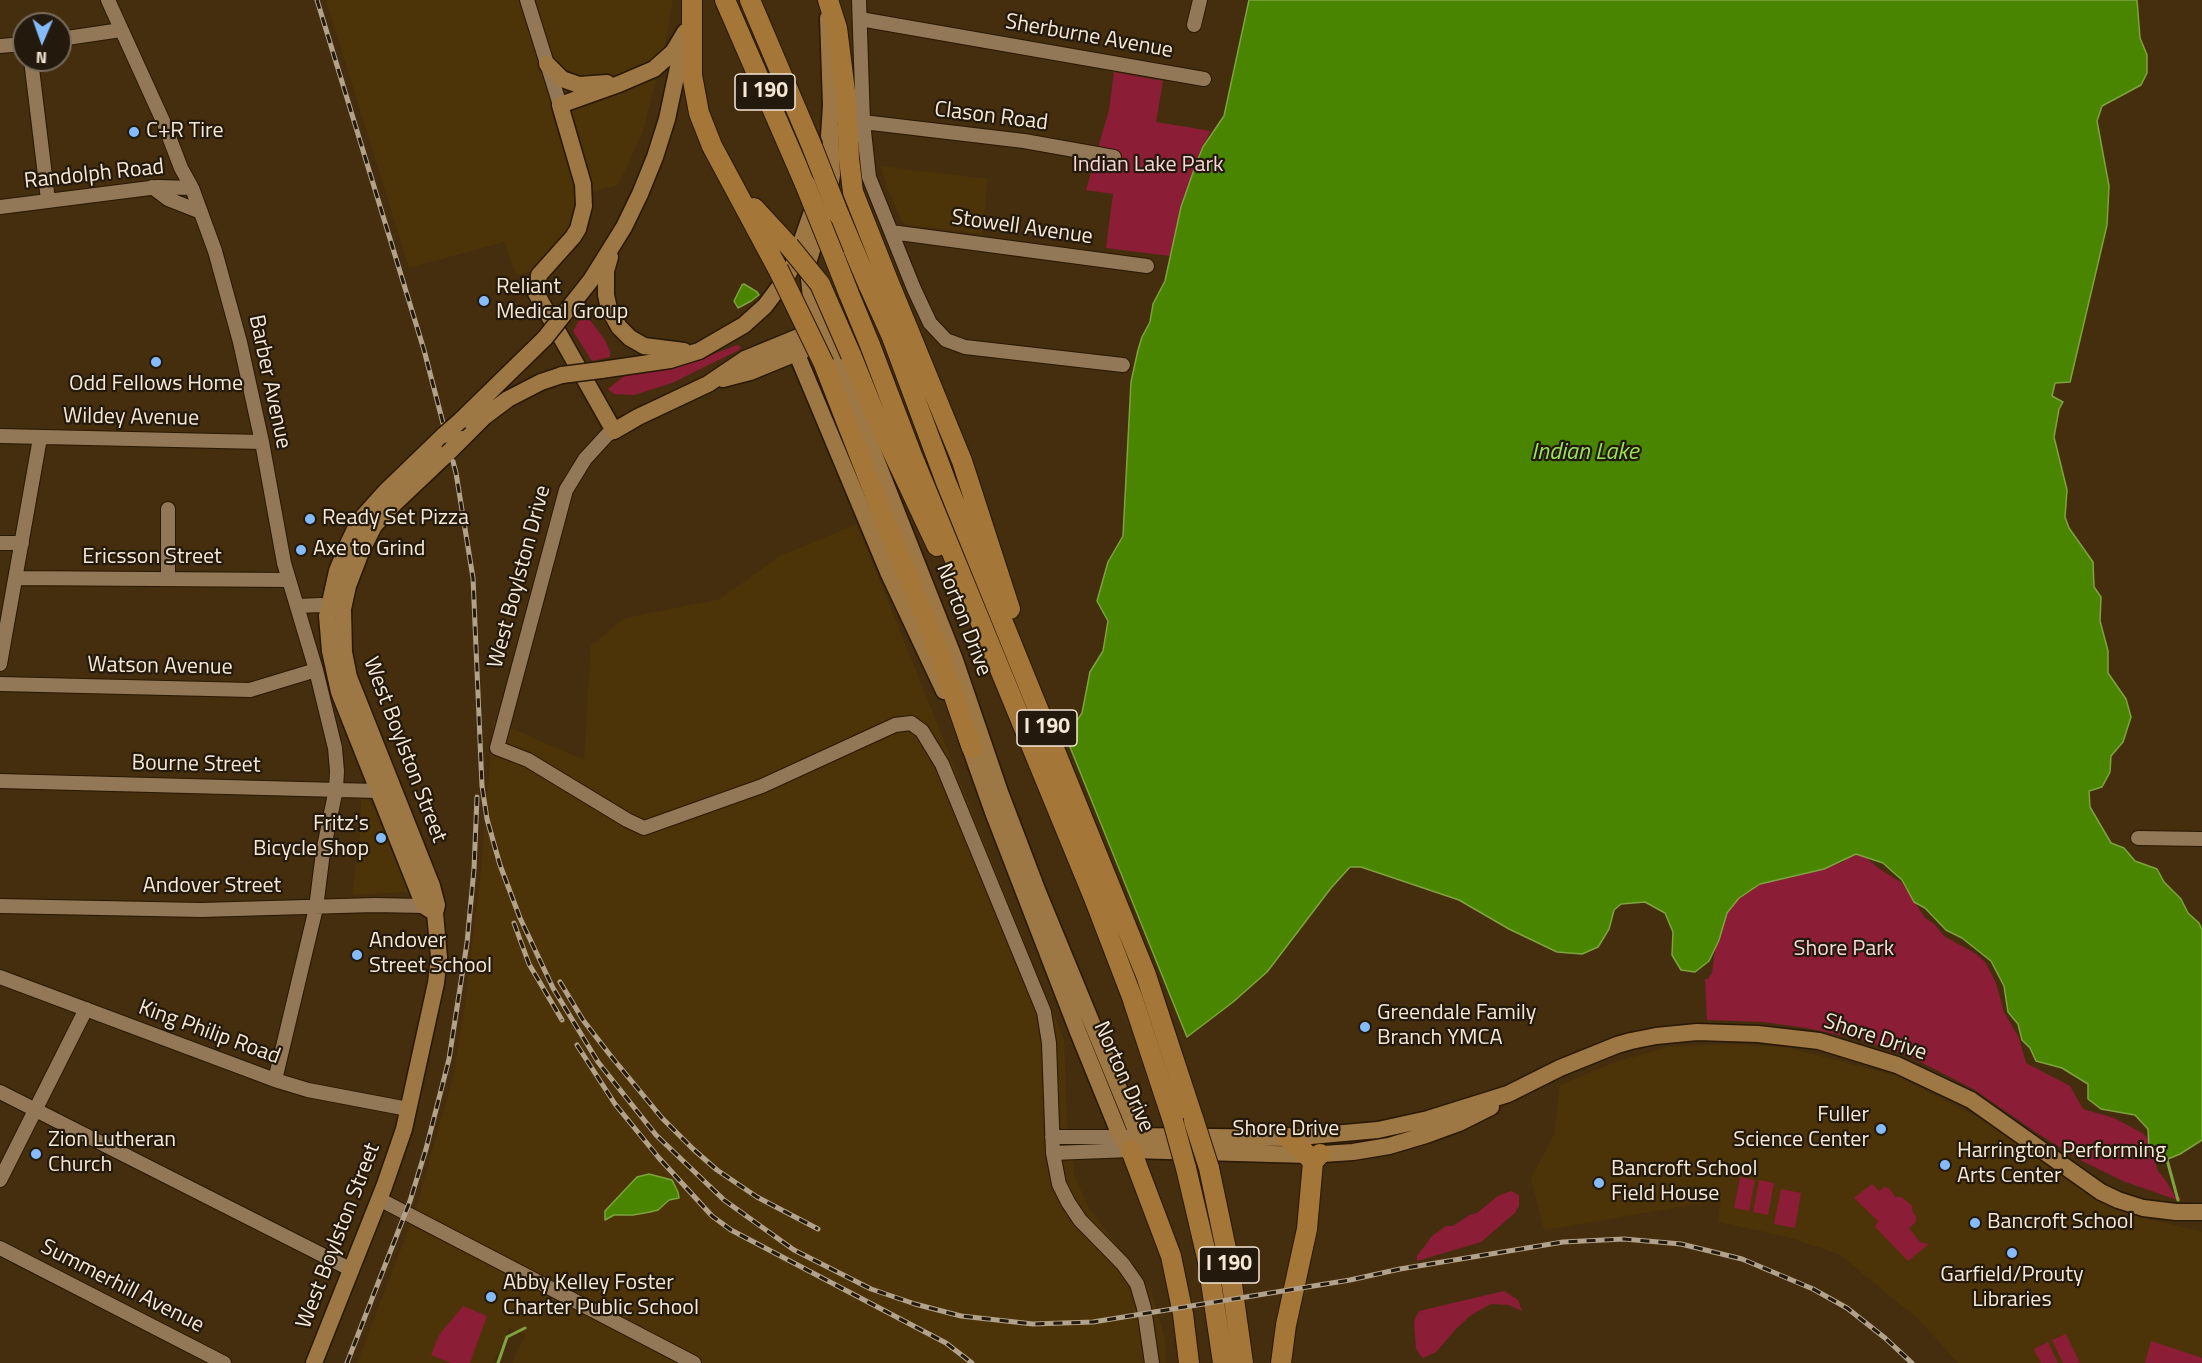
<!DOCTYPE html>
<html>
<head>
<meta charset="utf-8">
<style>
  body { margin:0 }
  #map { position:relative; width:2202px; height:1363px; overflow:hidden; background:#452e0e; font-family:"Titillium Web",sans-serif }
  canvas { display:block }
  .north { position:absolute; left:12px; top:12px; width:60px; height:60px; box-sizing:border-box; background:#23190c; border:2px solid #776c5d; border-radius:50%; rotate:182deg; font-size:16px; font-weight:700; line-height:24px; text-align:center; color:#f6e8d6 }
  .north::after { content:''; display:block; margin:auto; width:21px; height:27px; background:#85bbfb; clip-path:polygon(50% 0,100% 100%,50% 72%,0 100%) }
</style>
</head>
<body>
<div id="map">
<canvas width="2202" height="1363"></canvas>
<div class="north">N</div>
</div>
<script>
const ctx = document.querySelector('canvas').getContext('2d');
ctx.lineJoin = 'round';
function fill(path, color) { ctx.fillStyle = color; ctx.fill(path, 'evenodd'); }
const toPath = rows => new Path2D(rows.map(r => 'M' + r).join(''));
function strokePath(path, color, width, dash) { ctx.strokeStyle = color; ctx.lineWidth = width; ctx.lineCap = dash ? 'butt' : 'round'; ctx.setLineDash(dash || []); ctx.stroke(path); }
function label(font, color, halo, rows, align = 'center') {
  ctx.font = font + ' "Titillium Web",sans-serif'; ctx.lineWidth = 4.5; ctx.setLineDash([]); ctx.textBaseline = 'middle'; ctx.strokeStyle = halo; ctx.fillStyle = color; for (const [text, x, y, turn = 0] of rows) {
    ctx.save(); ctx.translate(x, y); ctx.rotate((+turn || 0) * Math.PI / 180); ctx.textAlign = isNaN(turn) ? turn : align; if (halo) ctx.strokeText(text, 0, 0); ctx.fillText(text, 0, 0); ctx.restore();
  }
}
const built = toPath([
  [326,0,673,0,666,40,643,132,618,185,578,195,574,225,537,269,518,275,515,271,504,242,409,268],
  [881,166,988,179,982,234,908,225,902,222,886,186],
  [857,524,1064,1040,1067,1121,1075,1177,1090,1210,1151,1290,1165,1339,1166,1363,512,1363,525,1335,509,1328,493,1363,357,1363,410,1225,545,1293,538,1309,551,1284,415,1212,453,1077,465,1005,482,861,493,720,584,760,591,645,625,618,720,599,780,556],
  [361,798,368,800,372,804,409,892,352,895,360,832],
  [1723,1044,1785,1047,1897,1076,1985,1121,2053,1169,2133,1215,2202,1232,2202,1363,1958,1363,1919,1320,1839,1254,1788,1237,1718,1222,1721,1200,1544,1230,1531,1178,1554,1135,1560,1085,1615,1062,1668,1047]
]);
const green = toPath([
  [1114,72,1163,81,1156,122,1211,131,1205,142,1181,207,1170,256,1106,248,1113,194,1086,190,1109,110],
  [584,312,605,340,610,351,610,357,592,361,573,331],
  [737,345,741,347,739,350,672,383,634,395,614,394,608,389,623,377,634,373,688,364],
  [1860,852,1878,868,1902,883,1925,918,1934,924,1944,936,1976,954,1985,962,1996,983,2004,1012,2019,1038,2026,1063,2070,1086,2083,1109,2114,1118,2144,1134,2149,1141,2158,1171,2166,1181,2175,1196,2181,1198,2180,1201,2123,1181,2082,1161,2037,1133,1975,1090,1909,1056,1858,1039,1807,1028,1763,1022,1707,1020,1705,979,1708,979,1712,973,1717,934,1731,904,1758,884,1826,868,1843,862,1852,854],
  [1740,1177,1755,1180,1749,1211,1734,1208],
  [1759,1180,1774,1183,1768,1215,1753,1212],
  [1872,1184,1879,1191,1884,1187,1889,1188,1895,1197,1902,1197,1912,1206,1913,1213,1916,1216,1916,1222,1909,1228,1920,1242,1929,1244,1908,1261,1875,1227,1878,1221,1854,1198],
  [1781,1189,1801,1193,1795,1228,1774,1224],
  [1511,1191,1519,1195,1519,1206,1515,1213,1481,1242,1417,1261,1417,1256,1432,1236,1446,1226,1453,1226,1470,1215,1477,1213,1498,1196],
  [1504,1291,1518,1300,1522,1311,1509,1305,1491,1304,1471,1315,1455,1330,1436,1352,1423,1358,1420,1355,1416,1349,1414,1321,1419,1311],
  [463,1306,487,1316,470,1363,451,1363,431,1355,439,1335],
  [2066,1334,2080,1363,2063,1363,2052,1340],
  [2151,1341,2202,1358,2202,1363,2145,1363],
  [2048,1342,2058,1363,2041,1363,2034,1349]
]);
const water = toPath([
  [1249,0,2137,0,2140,38,2147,55,2147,73,2141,85,2102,106,2097,121,2109,186,2107,225,2070,382,2055,383,2052,396,2063,402,2059,409,2054,437,2067,490,2065,517,2069,528,2093,562,2094,587,2101,597,2100,621,2108,651,2108,673,2126,699,2131,717,2123,742,2111,756,2110,772,2102,787,2089,791,2090,807,2111,843,2124,848,2135,861,2157,869,2164,882,2181,899,2188,913,2199,923,2202,930,2202,1140,2180,1154,2163,1161,2154,1155,2149,1149,2148,1129,2135,1115,2101,1109,2088,1099,2088,1084,2062,1068,2036,1061,2030,1048,2022,1040,2018,1024,2008,1012,2004,986,1991,961,1962,938,1946,930,1925,908,1914,902,1902,880,1883,863,1856,854,1824,869,1760,884,1739,898,1727,913,1719,940,1709,961,1695,972,1681,970,1672,955,1673,932,1665,913,1645,902,1621,904,1614,910,1609,929,1598,947,1582,954,1557,952,1509,929,1459,900,1361,867,1350,867,1331,888,1267,972,1233,1002,1187,1037,1066,737,1082,713,1090,672,1103,651,1108,621,1097,601,1108,562,1123,536,1131,382,1138,350,1142,337,1150,322,1153,304,1165,281,1181,207,1196,164,1203,147,1224,116,1249,0],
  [744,284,757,292,759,295,751,301,738,308,734,301,742,285,744,284],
  [649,1174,672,1180,678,1192,679,1198,669,1200,658,1210,650,1212,633,1215,614,1215,605,1220,605,1211,637,1177,649,1174]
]);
const stream = toPath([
  [2166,1156,2178,1200],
  [498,1363,507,1337,525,1328]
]);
const minor = toPath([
  [108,0,163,121,181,168,192,188,215,251,240,342,262,442,284,563,316,670,335,748,337,771,336,789,323,852,316,908,275,1080],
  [527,0,560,105],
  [859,0,863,122,869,177,914,289,930,323,946,340,965,347,1123,365],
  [860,19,1204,79],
  [1194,25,1200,0],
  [60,39,121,30],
  [0,46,24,44],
  [31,60,48,200],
  [863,122,1024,141,1114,157],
  [152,187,168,199,201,212],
  [0,207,158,187,192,188],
  [891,232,1147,266],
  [614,431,607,435,585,459,566,490,497,748,528,760,627,820,644,828,762,786,895,725,911,723,922,731,942,764,1044,1012,1049,1043,1053,1153,1059,1184,1068,1202,1080,1220,1123,1264,1137,1284,1144,1308,1152,1363],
  [0,436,262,442],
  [168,509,168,579],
  [0,543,22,543],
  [16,578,289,580],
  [297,606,320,605,337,608],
  [0,664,40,438],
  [0,684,250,690,316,670],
  [0,781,377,791,387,787],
  [2138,838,2202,839],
  [0,906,201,910,375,905,424,906],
  [0,977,275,1080,308,1090,408,1109],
  [0,1092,352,1270],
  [1052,1137,1131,1137],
  [1053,1153,1131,1150],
  [0,1180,86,1009],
  [379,1199,694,1363],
  [0,1248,224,1363]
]);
const major = toPath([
  [828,18,831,105,829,136],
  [685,32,673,52,654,69,619,84,560,105,583,184,584,206,578,229,573,237,539,275,536,293,614,431,638,417,708,384,745,359,801,336],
  [547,64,562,79,579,85,607,83],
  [829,193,832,175,830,126],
  [822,217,809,260,808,270,811,298,824,327,955,660,1000,792,1038,892,1129,1113,1138,1136,1133,1146],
  [610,257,606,271,606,295,609,309,619,327,630,338,644,346,684,351],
  [568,309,591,280,624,227,640,194,655,157,667,119,684,39],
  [791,340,888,572,944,691],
  [601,370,670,360,686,355,699,351,744,325,765,306,786,278,794,263,811,214],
  [723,379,750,372,806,349],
  [460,421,545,338],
  [462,439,484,417,508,399,541,382,562,375],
  [966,736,993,812,1078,1032,1121,1138,1131,1150],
  [435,913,424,906,339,692,330,651,327,616,337,571,347,546,359,521,385,492,444,435],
  [1138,1136,1288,1138,1378,1130,1428,1119,1508,1094,1560,1068,1617,1045,1631,1041,1656,1036,1697,1032,1758,1034,1819,1041,1897,1065,1971,1100,2101,1192,2118,1200,2143,1208,2176,1212,2202,1212],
  [1131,1150,1307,1155,1353,1152,1389,1146,1426,1135,1459,1123,1491,1107],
  [314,1363,384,1187,404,1129,436,983,439,957,435,913,437,905,432,886,349,677,344,652,343,609,348,586,361,552,374,526,393,505,448,453]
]);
const highway = toPath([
  [692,0,692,75,699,113,712,146,778,269],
  [725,0,805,184],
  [750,0,811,144],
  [828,0,837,28,847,107,849,159,853,192,887,278],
  [754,208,789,246],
  [839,215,869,286],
  [834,256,849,294],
  [908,329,962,461,1010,609],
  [892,337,946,482,1146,975,1194,1121],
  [870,345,911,453,1094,898,1132,997,1173,1121],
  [851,355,874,412,937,546],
  [824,364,886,523,936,644,972,748],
  [1288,1138,1301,1148,1313,1162],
  [1131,1150,1171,1256,1183,1314,1189,1363],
  [1186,1168,1208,1262,1223,1363],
  [1209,1168,1229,1263,1243,1363],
  [1281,1363,1286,1325,1307,1229,1313,1162,1320,1154]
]);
const rail = toPath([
  [317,0,424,350,456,473,473,578,482,786,487,819,500,865,520,918,553,988,598,1062,656,1135,724,1200,794,1250,871,1289,915,1304,961,1316,1033,1324,1093,1322,1350,1280,1400,1269,1563,1242,1624,1239,1681,1244,1742,1259,1813,1289,1847,1308,1885,1338,1912,1363],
  [514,923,529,964,562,1020],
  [560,982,583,1020,610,1055,662,1118,693,1149,717,1170,757,1197,818,1229],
  [577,1045,615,1104,659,1158,712,1216,731,1230,946,1343,972,1363],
  [347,1363,410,1201,426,1149,449,1059,467,943,474,869,477,797]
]);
const majorBridge = toPath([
  [545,338,568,309],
  [562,375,601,370],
  [444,435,460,421],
  [448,453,462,439]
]);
const highwayBridge = toPath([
  [811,144,839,215],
  [805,184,834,256],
  [789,246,820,284,851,355],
  [778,269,824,364],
  [887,278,908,329],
  [869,286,892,337],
  [849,294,870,345],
  [1173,1121,1186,1168],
  [1194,1121,1209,1168]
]);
const markers = [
  [134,132,6,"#85bbfb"],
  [484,301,6,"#85bbfb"],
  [156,362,6,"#85bbfb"],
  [310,519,6,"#85bbfb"],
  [301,550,6,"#85bbfb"],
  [381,838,6,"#85bbfb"],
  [357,955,6,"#85bbfb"],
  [1365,1027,6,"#85bbfb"],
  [1881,1129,6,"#85bbfb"],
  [36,1154,6,"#85bbfb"],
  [1945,1165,6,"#85bbfb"],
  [1599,1183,6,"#85bbfb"],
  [1975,1223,6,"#85bbfb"],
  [2012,1253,6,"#85bbfb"],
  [491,1297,6,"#85bbfb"]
];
const shields = [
  [765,92,60],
  [1047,728,60],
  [1229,1265,60]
];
const shieldNames = [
  ["I 190",765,92],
  ["I 190",1047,728],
  ["I 190",1229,1265]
];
const streetNames = [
  ["Sherburne Avenue",1089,37,10],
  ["Clason Road",991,117,7],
  ["Randolph Road",94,175,-6],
  ["Stowell Avenue",1022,228,8],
  ["Barber Avenue",269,382,78],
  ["Wildey Avenue",131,418,1],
  ["Ericsson Street",152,558],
  ["West Boylston Drive",520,577,-75],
  ["Norton Drive",963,620,69],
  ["Watson Avenue",160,667,1],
  ["West Boylston Street",404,750,69],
  ["Bourne Street",196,765,1],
  ["Andover Street",212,887],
  ["King Philip Road",209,1033,20],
  ["Shore Drive",1875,1038,18],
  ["Norton Drive",1123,1077,66],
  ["Shore Drive",1286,1130],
  ["West Boylston Street",339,1236,-69],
  ["Summerhill Avenue",122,1287,27]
];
const poiNames = [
  ["C+R Tire",146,132],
  ["Reliant",496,288],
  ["Medical Group",496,313],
  ["Odd Fellows Home",156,385,"center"],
  ["Ready Set Pizza",322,519],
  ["Axe to Grind",313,550],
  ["Fritz's",369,825,"right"],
  ["Bicycle Shop",369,850,"right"],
  ["Andover",369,942],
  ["Street School",369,967],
  ["Greendale Family",1377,1014],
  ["Branch YMCA",1377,1039],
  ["Fuller",1869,1116,"right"],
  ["Science Center",1869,1141,"right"],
  ["Zion Lutheran",48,1141],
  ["Church",48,1166],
  ["Harrington Performing",1957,1152],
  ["Arts Center",1957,1177],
  ["Bancroft School",1611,1170],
  ["Field House",1611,1195],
  ["Bancroft School",1987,1223],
  ["Garfield/Prouty",2012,1276,"center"],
  ["Libraries",2012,1301,"center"],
  ["Abby Kelley Foster",503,1284],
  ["Charter Public School",503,1309]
];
const parkNames = [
  ["Indian Lake Park",1148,166],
  ["Shore Park",1844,950]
];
const waterNames = [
  ["Indian Lake",1585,453]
];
fill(built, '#4d3308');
fill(green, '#8c1d37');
fill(water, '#4a8500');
strokePath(water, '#7ea340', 1.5);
strokePath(stream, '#7ea340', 3);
strokePath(minor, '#281701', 16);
strokePath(major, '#281701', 19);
strokePath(highway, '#281701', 22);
strokePath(minor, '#927857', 14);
strokePath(major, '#9d7744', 16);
strokePath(highway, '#a47738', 20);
strokePath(rail, '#b3a28b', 5);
strokePath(rail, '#23190c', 3, [9]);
strokePath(majorBridge, '#281701', 19, []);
strokePath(highwayBridge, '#281701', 22, []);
strokePath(majorBridge, '#9d7744', 16);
strokePath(highwayBridge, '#a47738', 20);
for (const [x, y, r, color] of markers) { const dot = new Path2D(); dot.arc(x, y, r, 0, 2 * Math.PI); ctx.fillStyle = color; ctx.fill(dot); strokePath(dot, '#23190c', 2); }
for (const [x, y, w] of shields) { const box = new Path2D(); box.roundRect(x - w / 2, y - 18, w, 36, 4.5); ctx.fillStyle = '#23190c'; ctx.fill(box); strokePath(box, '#f6e8d6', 1.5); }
label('bold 21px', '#f6e8d6', null, shieldNames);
label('22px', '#f6e8d6', '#23190c', streetNames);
label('22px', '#f6e8d6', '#23190c', poiNames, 'left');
label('22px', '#f7d5d8', '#23190c', parkNames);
label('italic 24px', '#98e459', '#23190c', waterNames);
</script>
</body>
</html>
